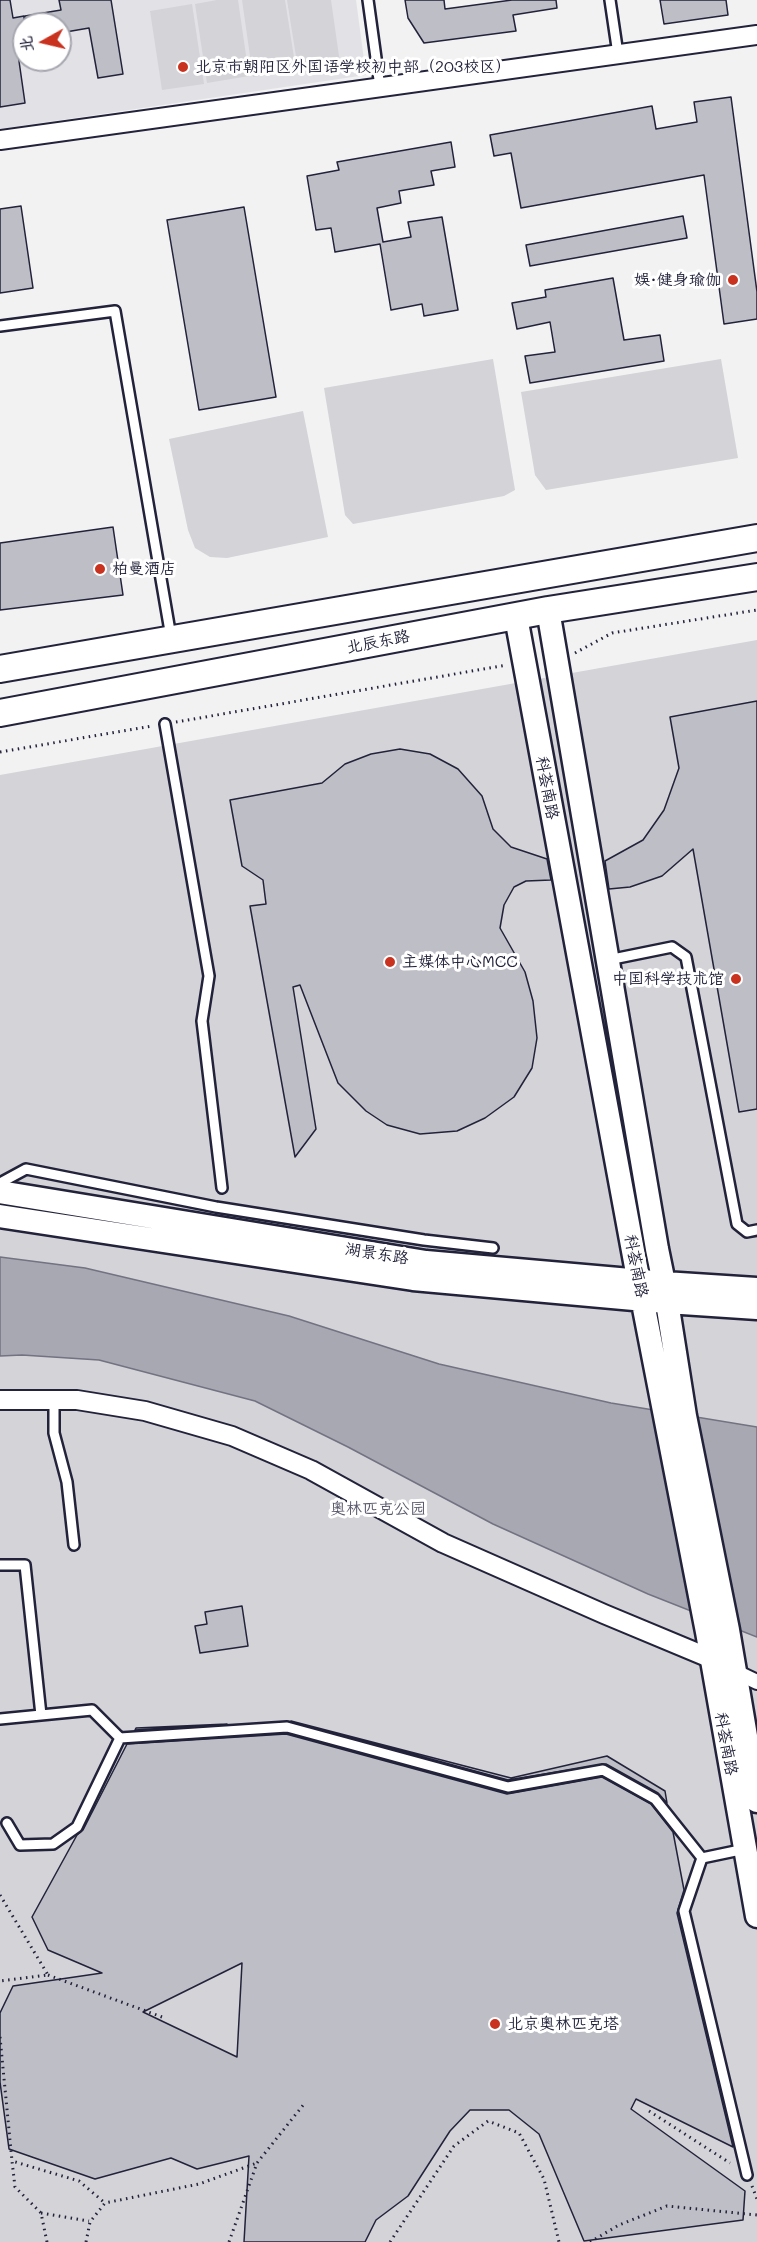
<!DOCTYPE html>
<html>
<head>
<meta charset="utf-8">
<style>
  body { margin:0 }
  #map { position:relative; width:757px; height:2242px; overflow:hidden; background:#f2f2f3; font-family:Mali,"LXGW WenKai TC",sans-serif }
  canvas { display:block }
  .north { position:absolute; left:12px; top:12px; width:60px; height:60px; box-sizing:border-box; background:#fff; border:2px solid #a7a7b1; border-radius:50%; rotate:262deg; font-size:16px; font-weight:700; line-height:24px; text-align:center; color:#22223b }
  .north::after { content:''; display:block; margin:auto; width:21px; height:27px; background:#c8321e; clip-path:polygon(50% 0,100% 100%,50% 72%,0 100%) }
</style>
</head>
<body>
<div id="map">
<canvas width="757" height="2242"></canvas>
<div class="north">北</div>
</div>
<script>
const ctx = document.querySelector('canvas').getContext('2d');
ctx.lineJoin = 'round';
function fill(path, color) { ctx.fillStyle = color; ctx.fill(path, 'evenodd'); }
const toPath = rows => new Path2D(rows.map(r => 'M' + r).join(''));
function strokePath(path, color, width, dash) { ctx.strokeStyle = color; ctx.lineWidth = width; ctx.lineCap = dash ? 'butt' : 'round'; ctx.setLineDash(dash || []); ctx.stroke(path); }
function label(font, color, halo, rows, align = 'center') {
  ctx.font = font + ' Mali,"LXGW WenKai TC",sans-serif'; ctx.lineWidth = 6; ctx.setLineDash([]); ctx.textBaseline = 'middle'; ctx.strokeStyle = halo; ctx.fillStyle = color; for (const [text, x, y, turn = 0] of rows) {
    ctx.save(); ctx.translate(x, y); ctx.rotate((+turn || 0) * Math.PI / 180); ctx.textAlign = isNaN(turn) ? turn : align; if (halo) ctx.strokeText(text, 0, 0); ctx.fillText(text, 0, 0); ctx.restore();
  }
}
const built = toPath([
  [0,0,356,0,366,75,0,129],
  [24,24,60,24,60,60,24,60]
]);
const green = toPath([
  [217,0,238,0,249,76,207,83,195,4],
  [242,0,285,0,296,70,253,77],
  [287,0,331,0,340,63,298,69],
  [192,4,204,84,162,90,150,11],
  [493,359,515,490,504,496,353,524,345,515,324,388],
  [721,359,738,458,546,490,535,475,521,392],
  [303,411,328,537,227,558,210,557,195,548,188,530,169,439],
  [757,640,757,2242,0,2242,0,775]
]);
const water = toPath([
  [0,1257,85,1268,289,1316,439,1364,611,1403,757,1427,757,1637,648,1594,493,1524,348,1447,255,1401,99,1360,22,1355,0,1356,0,1257]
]);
const building = toPath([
  [0,0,10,0,13,18,24,16,24,39,16,40,25,103,0,107,0,0],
  [59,0,111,0,123,74,98,78,89,28,60,33,60,24,26,24,25,16,61,10,59,0],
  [405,0,444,0,445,9,512,0,556,0,557,8,513,15,516,31,424,43,408,18,405,0],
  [660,0,726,0,728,15,664,24,660,0],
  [731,97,757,292,757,319,724,324,704,175,521,208,511,153,494,156,490,135,652,106,656,129,697,122,694,102,731,97],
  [451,142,455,167,431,171,434,185,399,191,401,203,377,208,383,242,411,237,408,222,442,217,458,310,424,316,422,304,391,310,380,244,335,252,331,228,316,230,307,176,339,170,337,162,451,142],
  [21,206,33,288,0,293,0,209,21,206],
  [244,207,276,397,199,410,167,220,244,207],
  [683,216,687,238,530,266,526,245,683,216],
  [613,278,624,340,660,335,664,361,530,383,525,356,555,352,550,322,517,329,512,303,546,297,545,290,613,278],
  [113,527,123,595,0,610,0,543,113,527],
  [757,701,757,1109,739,1112,693,849,662,876,630,887,609,889,605,861,643,840,664,810,679,768,670,717,757,701],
  [400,749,430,754,458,769,482,796,493,829,511,847,547,859,551,880,526,881,514,887,504,905,500,928,525,972,533,1001,537,1038,532,1068,514,1097,485,1118,457,1131,420,1134,387,1125,366,1111,338,1083,300,985,293,987,316,1129,295,1157,250,906,266,904,263,880,242,866,230,800,322,783,345,764,371,754,400,749],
  [242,1606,248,1646,200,1653,195,1626,207,1624,205,1612,242,1606],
  [291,1721,511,1778,607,1756,665,1791,667,1803,658,1793,606,1764,508,1780,291,1721],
  [227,1724,135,1730,136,1728,227,1724],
  [286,1734,507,1794,602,1777,651,1804,673,1832,684,1890,677,1913,733,2147,636,2099,631,2109,745,2191,743,2220,584,2241,539,2134,509,2110,470,2110,450,2131,408,2196,376,2220,365,2242,244,2242,249,2156,197,2169,171,2158,95,2179,9,2149,0,2082,0,2013,13,1986,102,1973,48,1950,32,1917,77,1835,83,1830,127,1744,286,1734],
  [242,1963,237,2057,143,2012,242,1963]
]);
const path = toPath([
  [575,653,612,633,757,610],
  [176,722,507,665],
  [0,752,152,726],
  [0,1895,48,1975,0,1981],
  [48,1975,162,2017],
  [0,2037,12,2161],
  [649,2111,730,2163],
  [752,2186,757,2199],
  [41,2213,89,2221],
  [47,2242,41,2213,15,2187,12,2161,79,2181,105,2203],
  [86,2242,90,2222,105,2203,199,2184,257,2163],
  [229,2242,257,2163,304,2104],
  [390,2242,454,2146,488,2121,519,2133,544,2179,559,2242],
  [590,2242,619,2225,667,2206,757,2215]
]);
const service = toPath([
  [368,0,380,87],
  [610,0,618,54],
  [0,326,115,311,171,637],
  [165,724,209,976,202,1021,222,1188],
  [608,960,672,947,686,957,737,1224,747,1232,757,1230],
  [0,1183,26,1169,216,1207,424,1240,493,1248],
  [54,1400,54,1433,67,1482,74,1545],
  [0,1565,25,1565,41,1715],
  [0,1719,92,1710,120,1738],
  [7,1823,20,1845,53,1844,77,1827,120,1738,287,1727,508,1787,603,1770,655,1799,702,1858],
  [745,1849,702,1858,684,1911,747,2175]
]);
const pedestrian = toPath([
  [732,1670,757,1682]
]);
const minor = toPath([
  [0,140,757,35],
  [0,1400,77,1400,145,1411,232,1436,311,1470,443,1543,604,1614,712,1659]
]);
const tertiary = toPath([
  [548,610,657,1249,664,1283,685,1416,728,1630,757,1801],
  [516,617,636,1267,707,1632,757,1916],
  [0,1192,426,1262,664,1283,757,1289],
  [0,1216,413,1279,667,1302,757,1308]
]);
const secondary = toPath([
  [0,669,757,538],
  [0,713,548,610,757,577]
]);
const markers = [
  [183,67,6,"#c8321e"],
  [733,280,6,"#c8321e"],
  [100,569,6,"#c8321e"],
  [390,962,6,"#c8321e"],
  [736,979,6,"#c8321e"],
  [495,2024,6,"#c8321e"]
];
const poiNames = [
  ["北京市朝阳区外国语学校初中部（203校区）",195,67],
  ["娱·健身瑜伽",721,280,"right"],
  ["柏曼酒店",112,569],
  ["主媒体中心MCC",402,962],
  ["中国科学技术馆",724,979,"right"],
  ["北京奥林匹克塔",507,2024]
];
const streetNames = [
  ["北辰东路",378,642,-11],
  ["科荟南路",547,788,80],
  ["湖景东路",377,1254,9],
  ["科荟南路",636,1266,79],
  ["科荟南路",726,1744,80]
];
const parkNames = [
  ["奥林匹克公园",378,1509]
];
fill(built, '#e2e2e6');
fill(green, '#d3d3d8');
fill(water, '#a8a8b2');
strokePath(water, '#727282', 1.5);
fill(building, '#bebec6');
strokePath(building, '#22223b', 1.5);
strokePath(service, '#22223b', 14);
strokePath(pedestrian, '#22223b', 18);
strokePath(minor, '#22223b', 22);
strokePath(tertiary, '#22223b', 27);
strokePath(secondary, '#22223b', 30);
strokePath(path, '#22223b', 3, [1.5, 4.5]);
strokePath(service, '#fff', 9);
strokePath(pedestrian, '#fff', 14);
strokePath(minor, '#fff', 18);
strokePath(tertiary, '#fff', 22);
strokePath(secondary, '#fff', 26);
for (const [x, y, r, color] of markers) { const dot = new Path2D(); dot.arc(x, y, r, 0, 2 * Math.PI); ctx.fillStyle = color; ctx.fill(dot); strokePath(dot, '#fff', 2); }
label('16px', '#22223b', '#fff', poiNames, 'left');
label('16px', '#22223b', '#fff', streetNames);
label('16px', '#57576a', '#fff', parkNames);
</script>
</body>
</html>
